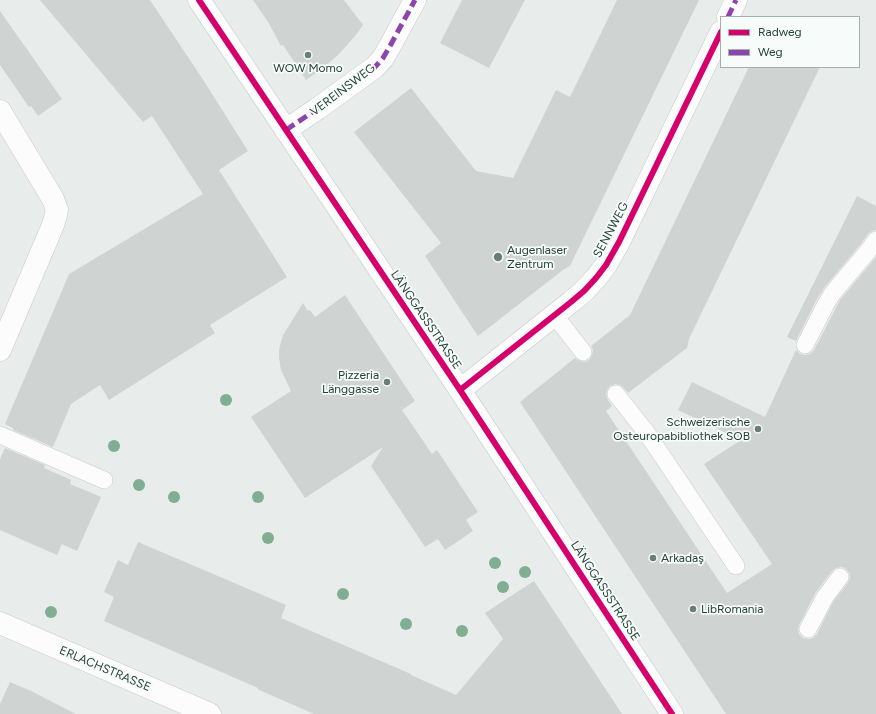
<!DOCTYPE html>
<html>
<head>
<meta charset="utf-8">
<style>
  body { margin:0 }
  #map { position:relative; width:876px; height:714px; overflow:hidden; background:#e8edeb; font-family:Figtree,sans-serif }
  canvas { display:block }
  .legend { position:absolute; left:720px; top:16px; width:140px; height:52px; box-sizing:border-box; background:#f7fbf9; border:1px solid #a3b1ad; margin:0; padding:5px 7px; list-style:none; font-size:12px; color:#24423a }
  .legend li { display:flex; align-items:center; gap:8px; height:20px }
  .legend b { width:20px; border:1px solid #a3b1ad }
</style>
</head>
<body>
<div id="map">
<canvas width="876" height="714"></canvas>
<ul class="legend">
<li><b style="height:5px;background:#d6006c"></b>Radweg</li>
<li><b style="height:5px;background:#8e44ad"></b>Weg</li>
</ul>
</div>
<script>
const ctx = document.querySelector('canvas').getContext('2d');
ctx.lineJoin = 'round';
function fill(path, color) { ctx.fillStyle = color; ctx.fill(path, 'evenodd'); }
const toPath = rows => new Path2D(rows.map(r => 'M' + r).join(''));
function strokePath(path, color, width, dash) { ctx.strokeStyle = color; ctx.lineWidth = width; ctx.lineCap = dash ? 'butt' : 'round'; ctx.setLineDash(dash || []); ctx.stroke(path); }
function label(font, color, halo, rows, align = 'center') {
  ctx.font = font + ' Figtree,sans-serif'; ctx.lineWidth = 3.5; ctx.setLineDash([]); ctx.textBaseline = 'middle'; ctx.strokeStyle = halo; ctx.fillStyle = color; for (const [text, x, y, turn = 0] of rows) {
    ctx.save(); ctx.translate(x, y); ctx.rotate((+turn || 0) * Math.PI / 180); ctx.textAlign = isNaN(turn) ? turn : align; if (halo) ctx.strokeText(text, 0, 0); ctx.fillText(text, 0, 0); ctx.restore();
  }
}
const building = toPath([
  [40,0,150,0,202,78,248,151,219,170,287,277,210,325,215,333,109,400,100,385,71,404,53,447,13,430,13,428,5,424,69,274,203,194,152,116,143,122],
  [253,0,344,0,363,25,356,35,338,55,322,69,306,80,283,45,281,46,268,22],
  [462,0,525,0,489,68,440,43],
  [617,0,699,0,570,266,563,270,478,336,425,256,441,243,354,132,411,88,476,171,513,178,556,90,570,97],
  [0,11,62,99,38,116,31,106,29,107,0,65],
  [749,67,820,67,689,339,687,348,628,393,624,388,620,385,615,384,610,386,607,390,606,395,608,400,612,406,606,411,727,593,772,564,704,464,741,440,678,410,692,382,765,417,796,350,800,354,805,355,810,354,814,350,840,300,876,257,876,714,726,714,520,402,575,358,580,361,584,362,589,360,592,355,593,350,591,346,630,315],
  [842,567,846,569,849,573,850,578,848,583,833,602,817,634,813,638,809,639,803,638,799,634,798,629,799,625,816,592,832,571,836,568],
  [857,196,876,206,876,230,872,231,868,234,860,245,824,288,817,299,796,341,787,337],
  [345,295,415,401,402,410,432,454,437,450,478,512,466,520,473,531,445,550,438,539,425,547,371,466,383,447,305,498,251,417,291,391,281,370,279,358,279,350,281,342,283,335,303,303,308,311,310,310,315,317],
  [5,448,45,465,44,468,60,475,71,480,70,484,101,497,77,551,62,544,57,555,0,530,0,459],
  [138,542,286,605,281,618,411,674,411,675,456,695,503,639,485,613,534,581,622,714,314,714,257,689,258,688,104,621,114,597,104,592,118,560,128,565],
  [10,682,31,691,76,714,0,714,0,704]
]);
const lane = toPath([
  [555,316,583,352],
  [805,345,826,304,832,294,868,251,876,240],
  [616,394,646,432,736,566],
  [0,435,104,480],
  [808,629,825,597,840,577]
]);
const street = toPath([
  [728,17,736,0],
  [0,111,53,199,57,210,55,219,53,225,0,350],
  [286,130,317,109,375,67,383,58,390,46,415,0],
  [460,390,571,302,584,291,596,278,606,265,619,242,721,32],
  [0,623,210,714]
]);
const secondary = toPath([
  [199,0,460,390,672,714]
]);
const quiet = toPath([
  [728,17,736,0],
  [286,130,317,109,375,67,383,58,390,46,415,0]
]);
const cycleway = toPath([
  [199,0,460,390,672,714],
  [460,390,571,302,584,291,596,278,606,265,619,242,721,32]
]);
const trees = [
  [226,400],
  [114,446],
  [139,485],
  [174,497],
  [258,497],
  [268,538],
  [495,563],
  [525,572],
  [503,587],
  [343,594],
  [51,612],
  [406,624],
  [462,631]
];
const markers = [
  [308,55,4,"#697e78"],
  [498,257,5,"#697e78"],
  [387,382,4,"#697e78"],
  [758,429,4,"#697e78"],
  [653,558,4,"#697e78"],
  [693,609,4,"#697e78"]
];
const poiNames = [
  ["WOW Momo",308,68,"center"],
  ["Augenlaser",507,250],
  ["Zentrum",507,264],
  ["Pizzeria",379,375,"right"],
  ["Länggasse",379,389,"right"],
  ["Schweizerische",750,422,"right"],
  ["Osteuropabibliothek SOB",750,436,"right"],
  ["Arkadaş",661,558],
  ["LibRomania",701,609]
];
const streetNames = [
  ["VEREINSWEG",343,90,-37],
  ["SENNWEG",611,230,-62],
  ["LÄNGGASSSTRASSE",426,320,56],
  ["LÄNGGASSSTRASSE",605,591,57],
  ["ERLACHSTRASSE",105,669,23]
];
fill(building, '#cfd4d2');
strokePath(lane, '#c5cac8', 18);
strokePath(street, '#c5cac8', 23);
strokePath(secondary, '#c3cbc8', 23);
strokePath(lane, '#fcfcfc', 17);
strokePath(street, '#fcfcfc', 22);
strokePath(secondary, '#fcfcfc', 22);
strokePath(quiet, '#8e44ad', 5, [10, 5]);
strokePath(cycleway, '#d6006c', 6);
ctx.fillStyle = '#81ae93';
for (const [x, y] of trees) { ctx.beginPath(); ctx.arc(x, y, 6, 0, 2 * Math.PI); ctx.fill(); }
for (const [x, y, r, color] of markers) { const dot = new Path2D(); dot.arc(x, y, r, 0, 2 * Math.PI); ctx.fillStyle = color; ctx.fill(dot); strokePath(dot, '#f7fbf9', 1.5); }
label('12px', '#24423a', '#f7fbf9', poiNames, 'left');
label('12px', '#24423a', '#f7fbf9', streetNames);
</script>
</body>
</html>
